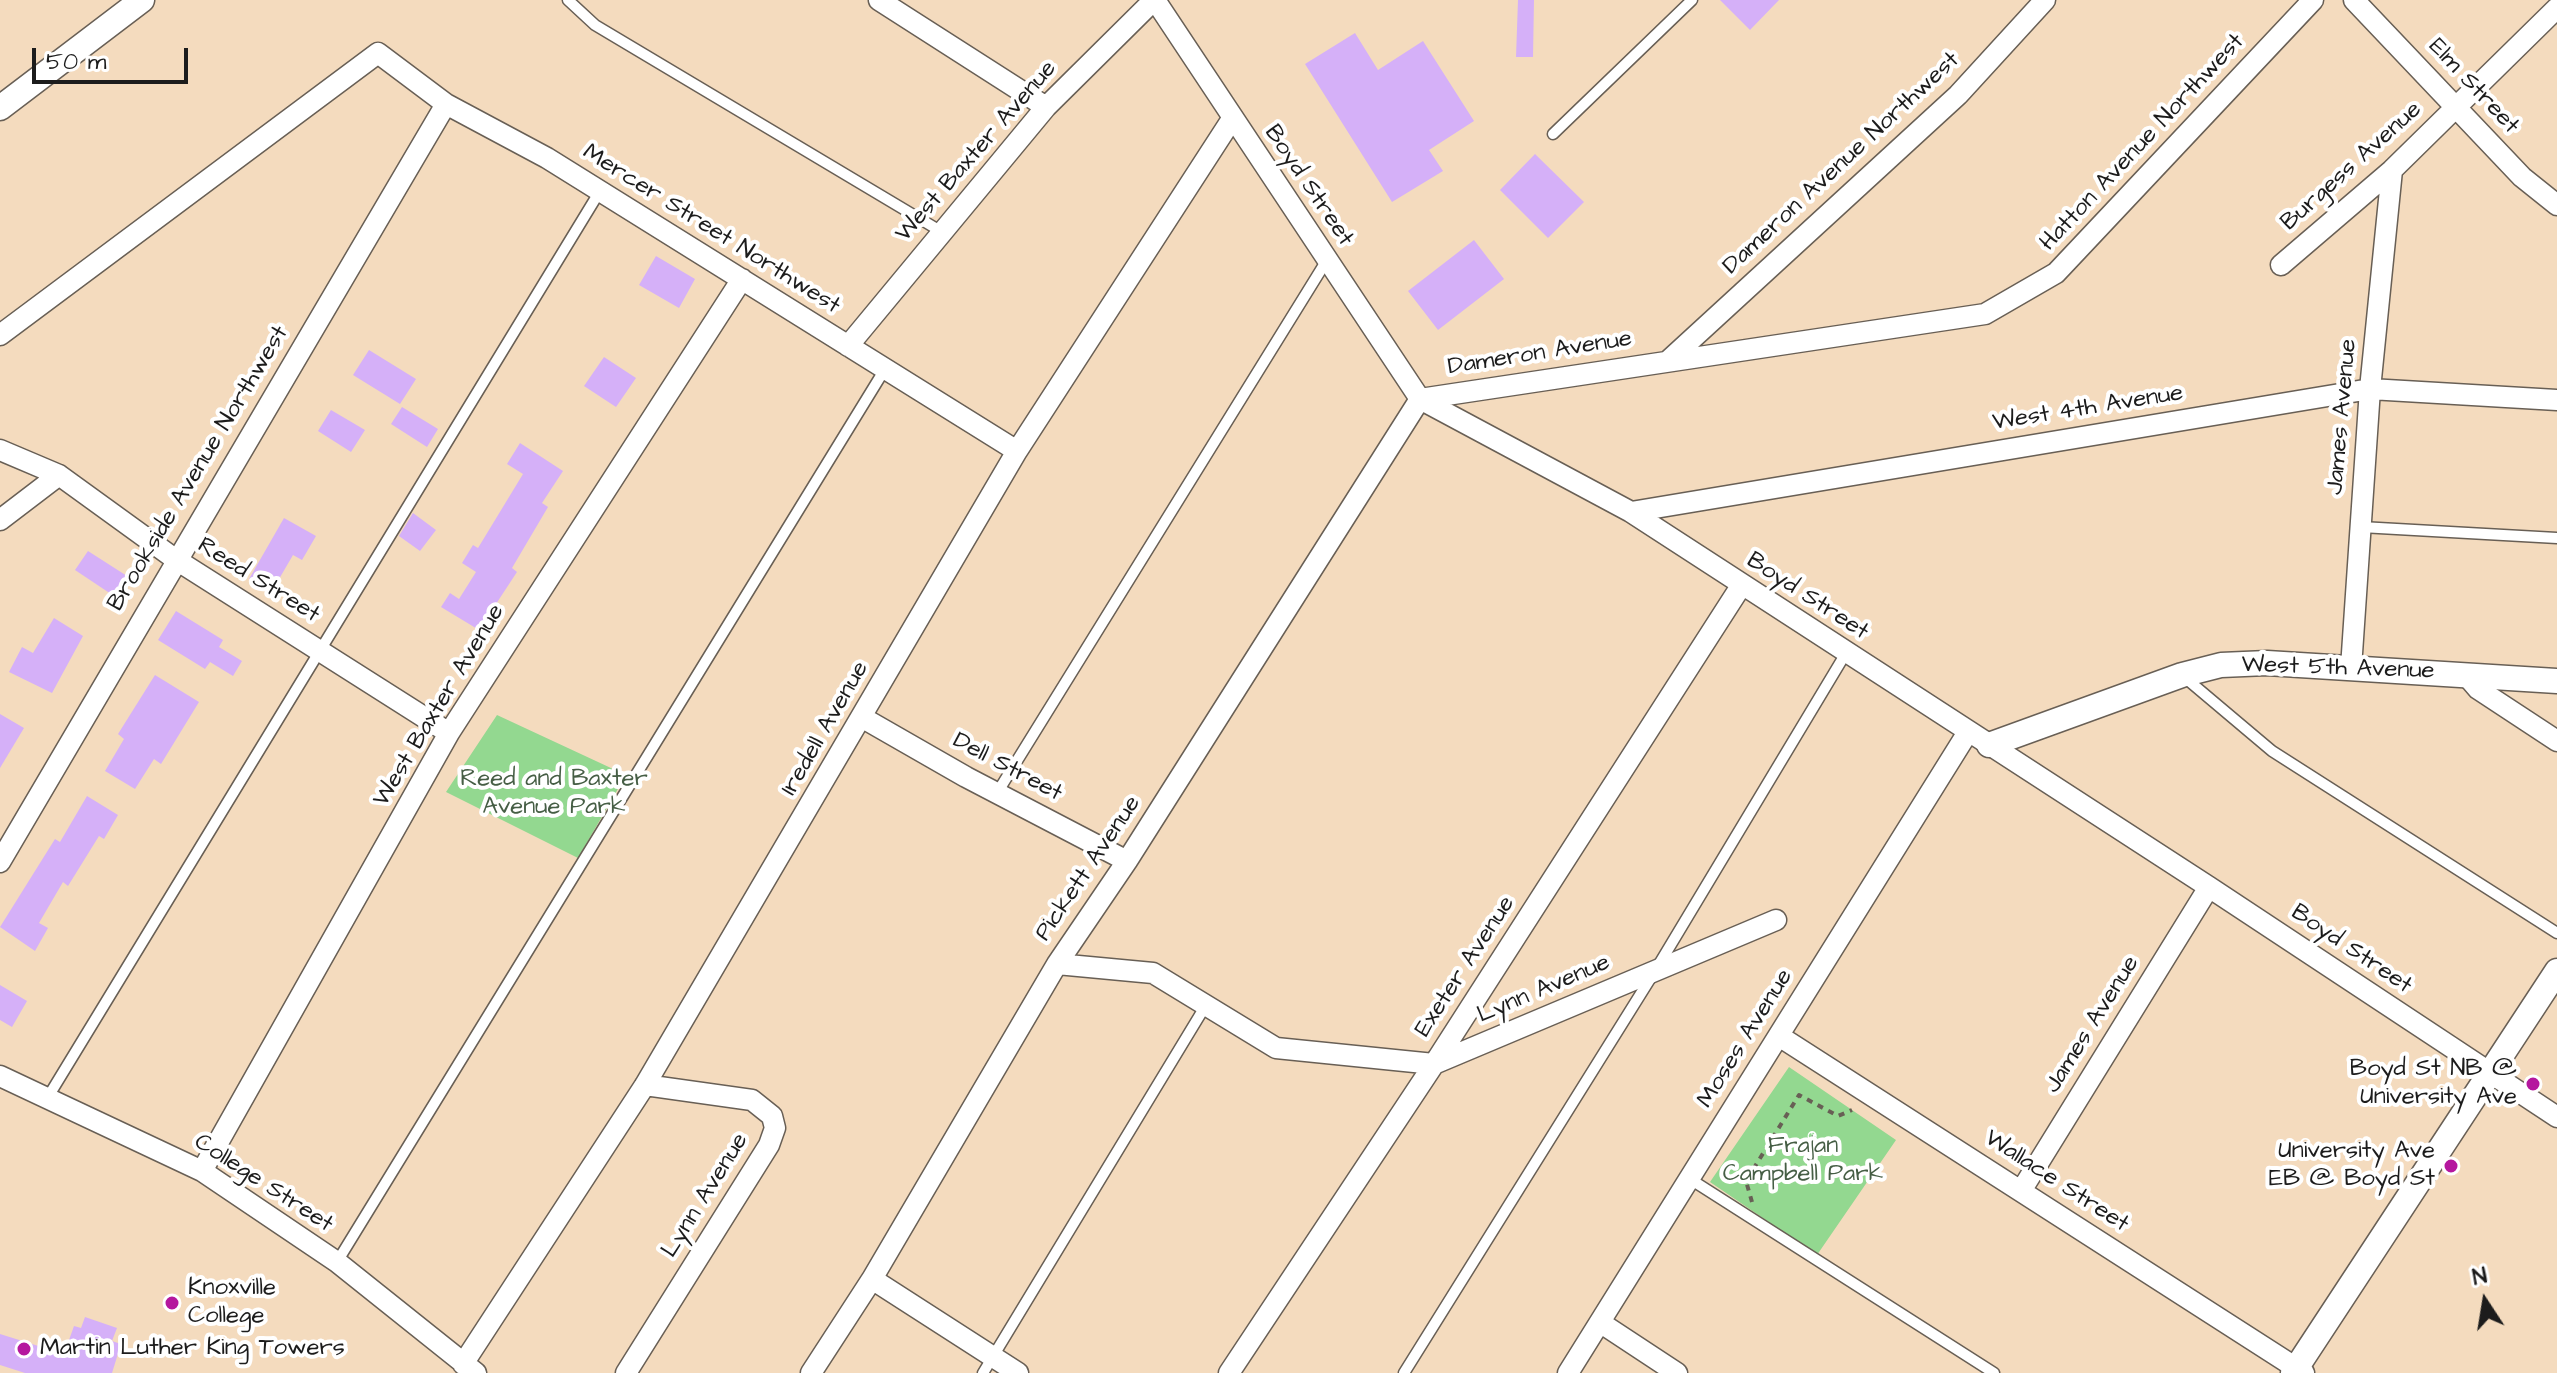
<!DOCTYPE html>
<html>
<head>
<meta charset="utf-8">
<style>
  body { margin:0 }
  #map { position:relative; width:2557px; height:1373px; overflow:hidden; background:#f4dbbe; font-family:"Architects Daughter",sans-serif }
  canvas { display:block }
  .north { position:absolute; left:2445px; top:1261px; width:80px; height:80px; -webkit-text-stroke:6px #fff; paint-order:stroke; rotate:348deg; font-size:22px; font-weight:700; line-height:32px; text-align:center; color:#1c1c1c }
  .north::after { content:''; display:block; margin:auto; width:28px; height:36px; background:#1c1c1c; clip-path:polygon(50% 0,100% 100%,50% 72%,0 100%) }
  .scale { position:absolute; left:32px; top:48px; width:156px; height:36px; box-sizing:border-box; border:4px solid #1c1c1c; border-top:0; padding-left:10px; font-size:24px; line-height:28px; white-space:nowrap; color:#1c1c1c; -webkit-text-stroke:6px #fff; paint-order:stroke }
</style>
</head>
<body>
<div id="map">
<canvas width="2557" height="1373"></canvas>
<div class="north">N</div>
<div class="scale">50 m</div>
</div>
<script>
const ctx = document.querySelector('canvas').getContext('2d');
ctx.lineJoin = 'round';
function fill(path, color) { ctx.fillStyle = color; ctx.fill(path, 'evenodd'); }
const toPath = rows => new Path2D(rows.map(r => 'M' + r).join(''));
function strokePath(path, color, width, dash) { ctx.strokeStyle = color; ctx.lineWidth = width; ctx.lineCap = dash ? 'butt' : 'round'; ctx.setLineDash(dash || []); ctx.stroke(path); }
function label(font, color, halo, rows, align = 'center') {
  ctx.font = font + ' "Architects Daughter",sans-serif'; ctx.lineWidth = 8; ctx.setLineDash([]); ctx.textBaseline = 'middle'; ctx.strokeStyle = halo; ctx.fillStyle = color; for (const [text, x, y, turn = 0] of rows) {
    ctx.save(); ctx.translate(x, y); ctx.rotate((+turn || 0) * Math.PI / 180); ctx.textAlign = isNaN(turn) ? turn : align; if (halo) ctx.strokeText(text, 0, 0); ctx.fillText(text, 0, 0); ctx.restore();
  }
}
const green = toPath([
  [497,715,626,775,578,858,446,792],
  [1789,1067,1896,1140,1817,1255,1710,1182]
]);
const building = toPath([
  [1518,0,1534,0,1533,57,1516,57],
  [1720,0,1779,0,1750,30],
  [1355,33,1378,70,1423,41,1474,121,1429,150,1443,171,1392,202,1305,64],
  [1535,154,1584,202,1548,238,1500,190],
  [1474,240,1504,279,1438,330,1408,291],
  [656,256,695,279,679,308,639,285],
  [369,350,416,379,400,404,353,375],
  [604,357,636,378,616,407,584,386],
  [402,407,438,429,427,447,391,424],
  [331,410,365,430,351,452,318,431],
  [520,443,563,471,542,503,548,507,512,568,517,572,494,607,498,609,484,633,441,607,450,593,459,599,476,572,462,563,473,545,478,548,523,474,507,464],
  [413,513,436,530,420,551,399,536],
  [284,518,316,536,302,560,293,555,272,591,249,579],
  [88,551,127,576,114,596,75,570],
  [176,611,223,640,219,647,242,661,233,676,210,662,205,669,158,640],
  [54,618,83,636,52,693,9,672,22,647,33,653],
  [155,675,199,702,161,764,154,759,135,789,105,771,124,739,118,734],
  [0,714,24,728,0,768],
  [87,796,118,815,104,839,99,836,68,886,63,882,39,923,48,928,35,951,0,927,55,839,60,842],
  [0,985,27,1001,12,1027,0,1020],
  [85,1317,117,1328,112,1341,121,1344,112,1373,25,1373,0,1365,0,1334,64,1354,74,1326,81,1328]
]);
const path = toPath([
  [1752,1202,1746,1181,1799,1095,1838,1116,1852,1110]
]);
const service = toPath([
  [568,0,595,25,942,232],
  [1553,134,1692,0],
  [2361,527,2557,538],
  [2183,676,2272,751,2557,933],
  [997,793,1327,260],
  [48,1097,600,191],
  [1690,1179,1994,1373],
  [337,1262,885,369],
  [983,1373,1206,1005],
  [1404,1373,1655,971,1846,653]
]);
const minor = toPath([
  [879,0,1046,107],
  [1155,0,1420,399,1631,512,2209,887,2557,1117],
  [2354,0,2522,177,2557,205],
  [2281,265,2392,170,2557,8],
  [0,335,378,53,446,104,547,158,1017,451],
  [848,346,1046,107,1154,0],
  [1668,361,1958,95,2045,0],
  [0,450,59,475,175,559,449,733],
  [1631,512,2370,389,2557,400],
  [0,520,59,475],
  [2351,668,2370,389,2392,170],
  [2466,675,2478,689,2557,741],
  [863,718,966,777,1127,861],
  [0,862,446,104],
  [1057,964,1153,973,1276,1048,1434,1064,1776,920],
  [1779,1036,2304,1373],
  [0,1076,202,1171,337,1262,476,1373],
  [202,1171,449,733,742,279],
  [2021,1191,2209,887],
  [872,1279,1018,1373],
  [1601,1323,1677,1373],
  [463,1364,645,1085,1017,451,1232,119],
  [626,1373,769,1145,775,1128,772,1116,752,1100,645,1085],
  [811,1373,872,1279,1057,964,1127,861,1420,399,1985,314,2056,273,2313,0],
  [1229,1373,1434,1064,1741,586],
  [1568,1373,1968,732]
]);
const tertiary = toPath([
  [0,108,142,0],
  [1989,745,2182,675,2221,665,2267,663,2557,681],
  [2293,1373,2557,971]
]);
const markers = [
  [2533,1084,8,"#b5179e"],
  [2451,1166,8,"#b5179e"],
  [172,1303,8,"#b5179e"],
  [24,1349,8,"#b5179e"]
];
const streetNames = [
  ["Elm Street",2473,87,47],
  ["Hatton Avenue Northwest",2143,143,-47],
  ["West Baxter Avenue",977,152,-49],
  ["Dameron Avenue Northwest",1842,164,-43],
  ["Burgess Avenue",2352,167,-42],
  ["Boyd Street",1308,186,56],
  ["Mercer Street Northwest",711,230,32],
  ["Dameron Avenue",1540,354,-9],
  ["West 4th Avenue",2088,409,-9],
  ["James Avenue",2343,417,-85],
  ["Brookside Avenue Northwest",199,469,-59],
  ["Reed Street",258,581,32],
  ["Boyd Street",1807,597,33],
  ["West 5th Avenue",2338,669,2],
  ["West Baxter Avenue",440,706,-59],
  ["Iredell Avenue",826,729,-60],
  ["Dell Street",1007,768,28],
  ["Pickett Avenue",1089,869,-56],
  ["Boyd Street",2351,950,34],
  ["Exeter Avenue",1466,967,-57],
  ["Lynn Avenue",1544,990,-23],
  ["James Avenue",2093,1025,-58],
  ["Moses Avenue",1746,1039,-58],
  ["Wallace Street",2056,1182,33],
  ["College Street",263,1184,33],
  ["Lynn Avenue",706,1196,-58]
];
const parkNames = [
  ["Reed and Baxter",554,780],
  ["Avenue Park",554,808],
  ["Frajan",1803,1147],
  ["Campbell Park",1803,1175]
];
const poiNames = [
  ["Boyd St NB @",2517,1070],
  ["University Ave",2517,1098],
  ["University Ave",2435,1152],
  ["EB @ Boyd St",2435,1180],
  ["Knoxville",188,1289,"left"],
  ["College",188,1317,"left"],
  ["Martin Luther King Towers",40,1349,"left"]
];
fill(green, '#93d890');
fill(building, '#d5b0f8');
strokePath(service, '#685f55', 13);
strokePath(minor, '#685f55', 23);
strokePath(tertiary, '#685f55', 27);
strokePath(path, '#685f55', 4, [6, 6]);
strokePath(service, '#fff', 10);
strokePath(minor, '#fff', 20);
strokePath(tertiary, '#fff', 24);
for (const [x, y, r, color] of markers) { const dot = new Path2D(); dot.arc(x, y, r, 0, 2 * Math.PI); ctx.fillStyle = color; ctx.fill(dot); strokePath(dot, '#fff', 3); }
label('24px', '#1c1c1c', '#fff', streetNames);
label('24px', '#465e45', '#fff', parkNames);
label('24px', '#1c1c1c', '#fff', poiNames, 'right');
</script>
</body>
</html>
